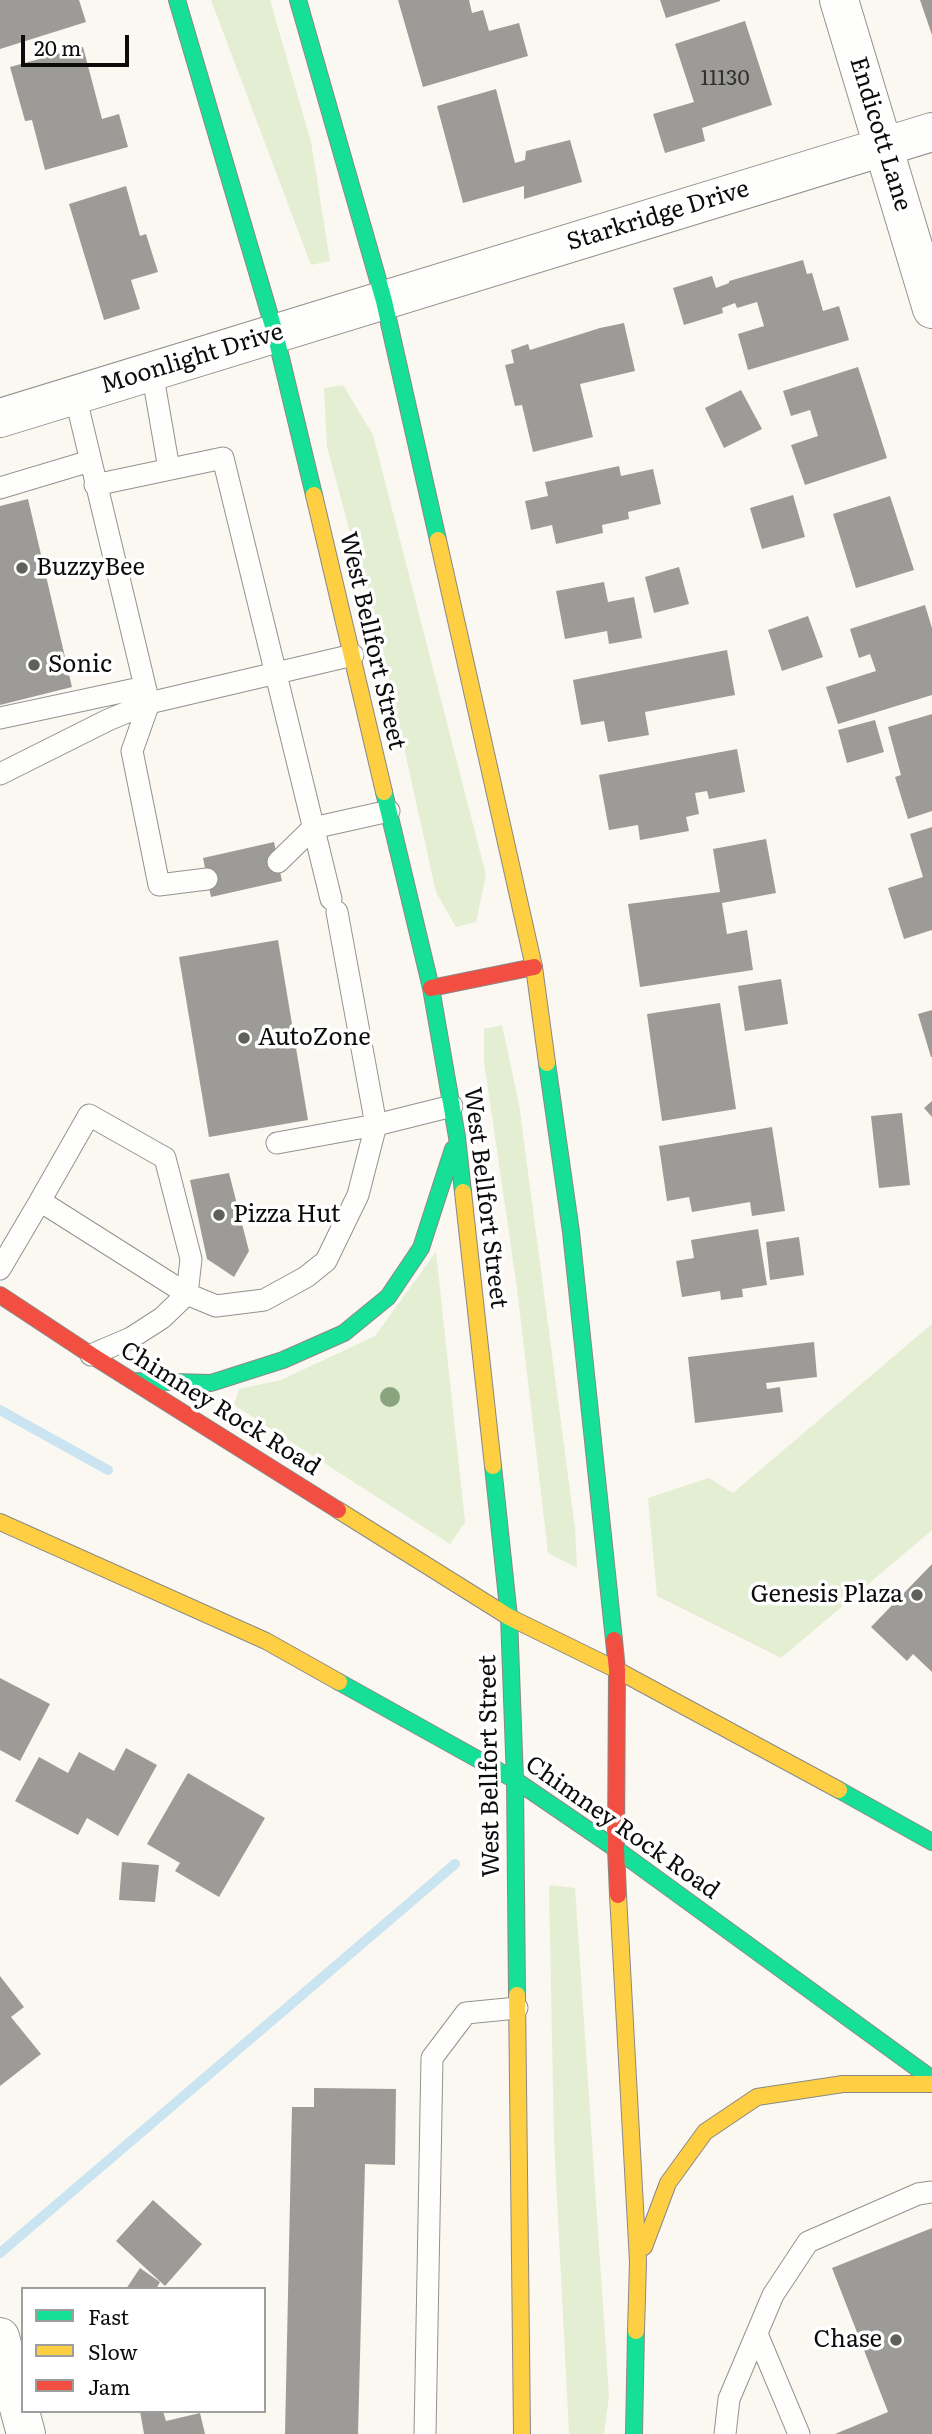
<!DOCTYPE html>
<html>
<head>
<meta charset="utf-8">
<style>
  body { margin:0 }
  #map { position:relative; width:932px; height:2434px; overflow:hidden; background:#faf8f1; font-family:Literata,serif }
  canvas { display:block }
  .legend { position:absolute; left:21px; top:2287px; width:245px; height:126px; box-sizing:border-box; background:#fff; border:2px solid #9e9e9e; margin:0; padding:9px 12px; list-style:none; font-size:21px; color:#0c0c0c }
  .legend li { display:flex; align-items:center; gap:14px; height:35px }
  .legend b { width:35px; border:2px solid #9e9e9e }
  .scale { position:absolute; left:21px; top:35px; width:108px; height:32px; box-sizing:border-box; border:4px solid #0c0c0c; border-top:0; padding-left:9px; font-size:21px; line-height:24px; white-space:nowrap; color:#0c0c0c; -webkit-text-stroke:5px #fff; paint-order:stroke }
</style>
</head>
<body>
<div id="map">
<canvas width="932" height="2434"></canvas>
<ul class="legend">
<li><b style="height:9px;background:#16e098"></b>Fast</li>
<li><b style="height:9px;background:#ffcf43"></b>Slow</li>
<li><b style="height:9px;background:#f24e42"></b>Jam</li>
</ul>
<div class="scale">20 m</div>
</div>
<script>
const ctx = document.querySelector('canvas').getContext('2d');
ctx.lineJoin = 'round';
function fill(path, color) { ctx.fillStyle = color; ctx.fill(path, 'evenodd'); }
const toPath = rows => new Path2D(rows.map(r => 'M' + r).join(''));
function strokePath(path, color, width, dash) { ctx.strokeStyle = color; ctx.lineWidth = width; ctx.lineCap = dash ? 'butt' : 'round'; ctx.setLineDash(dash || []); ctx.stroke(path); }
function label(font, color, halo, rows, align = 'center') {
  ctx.font = font + ' Literata,serif'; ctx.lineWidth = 7; ctx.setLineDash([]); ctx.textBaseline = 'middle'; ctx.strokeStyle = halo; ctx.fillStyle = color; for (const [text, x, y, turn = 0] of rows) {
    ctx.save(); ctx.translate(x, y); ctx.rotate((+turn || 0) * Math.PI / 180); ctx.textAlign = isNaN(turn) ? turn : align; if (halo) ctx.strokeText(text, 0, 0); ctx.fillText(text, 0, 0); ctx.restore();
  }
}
const green = toPath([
  [211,0,270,0,311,142,330,261,311,265],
  [343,385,373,435,486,875,476,922,456,927,436,892,385,662,327,447,324,388],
  [502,1025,519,1104,575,1529,577,1568,548,1553,517,1288,484,1061,484,1029],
  [436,1252,465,1522,450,1544,234,1405,239,1389,281,1380,375,1336],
  [932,1324,932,1530,781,1658,657,1596,648,1498,709,1478,733,1493],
  [549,1885,575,1888,609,2396,604,2434,569,2434,554,2138]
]);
const stream = toPath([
  [0,1410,108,1470],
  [0,2253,455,1864]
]);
const building = toPath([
  [0,0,79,0,86,22,0,49],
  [398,0,469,0,472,13,483,10,489,31,519,23,528,56,423,87],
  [660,0,720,0,720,1,666,18],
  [920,0,932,0,932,35],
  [745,21,772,105,702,128,705,141,665,153,653,114,694,102,675,44],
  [83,47,102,119,119,114,128,147,45,170,32,120,25,121,10,67],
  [496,89,515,163,525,160,526,151,570,140,582,182,524,199,524,186,463,203,437,106],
  [126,186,140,236,146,234,158,272,131,280,140,309,104,320,69,204],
  [803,260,807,274,812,273,823,311,839,306,849,340,748,370,738,334,764,326,757,302,737,308,735,303,722,308,723,313,684,325,673,288,712,276,716,288,729,283,729,281],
  [624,323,635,371,580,384,593,437,533,452,522,405,515,406,505,365,514,363,511,350,528,344,530,350,600,328],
  [858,367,887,458,805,485,791,445,818,436,810,410,791,416,783,391],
  [741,390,762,429,724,448,705,408],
  [619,466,621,476,653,469,661,504,628,512,629,519,602,525,603,533,556,544,552,525,531,530,525,501,548,496,545,482],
  [793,495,805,537,762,549,750,508],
  [890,496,914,570,856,588,833,514],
  [28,499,72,687,0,705,0,506],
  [679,567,689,604,654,613,645,577],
  [604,582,608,602,634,597,642,638,609,644,607,631,565,639,556,591],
  [925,605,932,628,932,695,838,724,826,687,876,671,870,654,859,658,850,629],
  [808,616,823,657,782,671,768,630],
  [727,650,735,695,645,712,649,735,608,742,604,721,581,725,573,680],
  [932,714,932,811,908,819,895,777,901,775,888,727],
  [875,720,884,752,847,763,838,730],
  [737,749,745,792,709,799,707,791,695,793,699,814,686,817,689,831,640,840,638,825,609,830,599,775],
  [932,827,932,930,904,939,888,888,923,877,910,834],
  [766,839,776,893,722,903,727,934,747,930,753,970,640,987,628,904,720,892,713,849],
  [274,842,282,881,211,897,203,858],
  [278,940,308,1120,209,1137,179,957],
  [781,979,788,1024,745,1031,738,986],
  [720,1003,736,1109,662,1121,647,1014],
  [932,1010,932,1057,931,1057,918,1014],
  [932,1101,932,1117,924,1108],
  [902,1113,910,1185,879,1188,871,1116],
  [772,1127,785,1211,752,1216,750,1202,692,1212,689,1197,667,1201,659,1146],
  [229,1173,249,1251,234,1277,207,1259,190,1180],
  [758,1229,767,1285,742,1289,743,1297,721,1300,720,1291,682,1297,676,1261,694,1258,691,1240],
  [799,1237,804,1275,770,1280,766,1242],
  [814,1342,817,1377,766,1383,767,1389,780,1387,783,1412,695,1423,688,1357],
  [932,1564,932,1672,913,1654,907,1661,871,1627],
  [0,1678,50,1704,20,1761,0,1750],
  [126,1748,157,1765,118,1836,87,1818,78,1835,15,1801,39,1757,68,1773,79,1752,114,1771],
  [188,1773,265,1818,219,1897,175,1871,180,1863,147,1844],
  [122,1862,159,1865,155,1902,119,1900],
  [0,1976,24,2007,11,2017,41,2054,0,2086],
  [314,2088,396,2089,395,2165,365,2164,358,2434,285,2434,292,2107,314,2107],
  [153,2200,202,2244,165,2286,116,2241],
  [932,2228,932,2434,835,2434,888,2412,832,2268],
  [140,2268,160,2282,156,2289,126,2289],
  [140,2411,163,2411,166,2421,200,2413,205,2434,144,2434]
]);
const lane = toPath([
  [152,371,169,469],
  [75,395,149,703,132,751,159,885,207,879],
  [95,485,223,458,331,899],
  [0,488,90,461],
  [0,718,145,687],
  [0,774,108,720,149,703,353,655],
  [278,862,313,828,389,811],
  [277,1143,376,1125,452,1106],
  [40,1201,89,1115,165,1158,191,1259,187,1294,162,1318,131,1338,91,1355],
  [0,1269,40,1201,187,1294,216,1306,264,1300,306,1277,326,1261,358,1195,376,1125,337,912],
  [757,2334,799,2434],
  [425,2434,432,2058,466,2013,517,2008],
  [725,2434,729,2399,773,2295,808,2242,918,2194,932,2192]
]);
const street = toPath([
  [839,0,932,309],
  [0,418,932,132],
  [0,2337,26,2434]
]);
const fast = toPath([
  [177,0,275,333,314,495],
  [298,0,384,301,438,540],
  [384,792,431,988,457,1137,463,1192],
  [547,1063,571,1232,614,1640],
  [133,1381,211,1383,283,1360,344,1333,388,1297,421,1248,453,1149],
  [493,1466,509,1617,515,1780,517,1995],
  [339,1682,515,1780,616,1849,932,2079],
  [839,1790,932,1842],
  [634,2434,636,2331]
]);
const slow = toPath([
  [314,495,384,792],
  [438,540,534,967,547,1063],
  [463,1192,493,1466],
  [338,1510,509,1617,617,1670,839,1790],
  [0,1522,266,1641,339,1682],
  [618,1895,638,2262,636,2331],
  [517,1995,522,2434],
  [644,2247,668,2183,705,2132,757,2097,843,2084,932,2084]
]);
const jam = toPath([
  [431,988,534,967],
  [0,1295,91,1355,338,1510],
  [614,1640,617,1670,616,1849,618,1895]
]);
const trees = [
  [390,1397]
];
const markers = [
  [22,568,7,"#5f5f5c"],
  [34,665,7,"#5f5f5c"],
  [244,1038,7,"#5f5f5c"],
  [219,1215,7,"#5f5f5c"],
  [917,1595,7,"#5f5f5c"],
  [896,2340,7,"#5f5f5c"]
];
const numberNames = [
  ["11130",725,79]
];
const streetNames = [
  ["Endicott Lane",880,134,73],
  ["Starkridge Drive",658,216,-17],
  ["Moonlight Drive",192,359,-17],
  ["West Bellfort Street",372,641,77],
  ["West Bellfort Street",485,1198,83],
  ["Chimney Rock Road",220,1409,32],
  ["West Bellfort Street",490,1766,-91],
  ["Chimney Rock Road",622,1828,35]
];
const poiNames = [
  ["BuzzyBee",36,568],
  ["Sonic",48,665],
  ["AutoZone",258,1038],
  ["Pizza Hut",233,1215],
  ["Genesis Plaza",903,1595,"right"],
  ["Chase",882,2340,"right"]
];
fill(green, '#e3eed2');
strokePath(stream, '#cae4f2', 10);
fill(building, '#9d9b97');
strokePath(lane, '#93928f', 23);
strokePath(street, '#93928f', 40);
strokePath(fast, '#8a8986', 18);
strokePath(slow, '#8a8986', 18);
strokePath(jam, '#8a8986', 18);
strokePath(lane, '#fefefd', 21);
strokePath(street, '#fefefd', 38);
strokePath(fast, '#16e098', 16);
strokePath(slow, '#ffcf43', 16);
strokePath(jam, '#f24e42', 16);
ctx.fillStyle = '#8aa47f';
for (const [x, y] of trees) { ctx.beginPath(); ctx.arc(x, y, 10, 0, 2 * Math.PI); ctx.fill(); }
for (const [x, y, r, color] of markers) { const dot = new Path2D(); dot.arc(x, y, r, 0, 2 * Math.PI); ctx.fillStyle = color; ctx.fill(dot); strokePath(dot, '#fff', 2.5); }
label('21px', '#30302f', null, numberNames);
label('24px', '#0c0c0c', '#fff', streetNames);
label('24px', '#0c0c0c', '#fff', poiNames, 'left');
</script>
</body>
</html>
